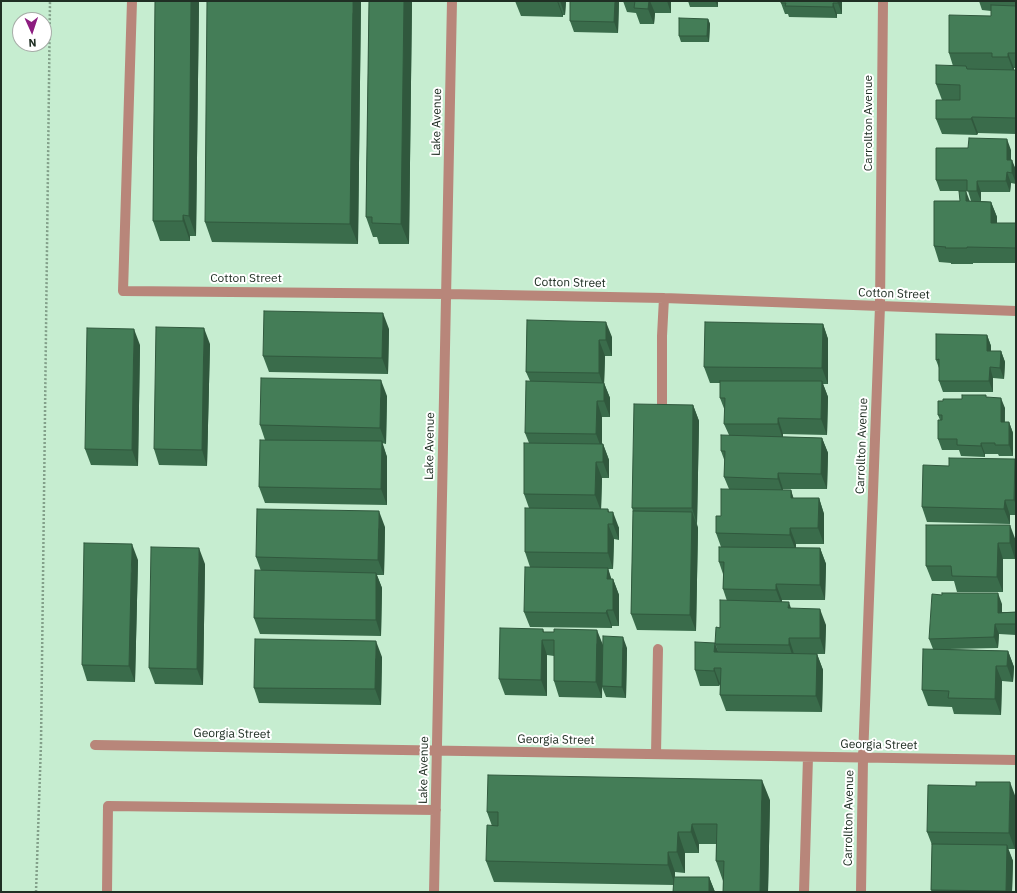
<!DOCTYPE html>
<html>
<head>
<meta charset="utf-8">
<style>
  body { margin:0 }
  #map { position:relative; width:1017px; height:893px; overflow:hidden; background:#c6edd0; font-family:"IBM Plex Sans",sans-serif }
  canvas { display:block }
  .frame { position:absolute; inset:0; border:2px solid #202f24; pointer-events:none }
  .north { position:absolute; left:12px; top:12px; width:40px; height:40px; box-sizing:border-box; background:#fff; border:1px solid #a6aca7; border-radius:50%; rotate:177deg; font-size:11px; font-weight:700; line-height:16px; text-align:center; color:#202f24 }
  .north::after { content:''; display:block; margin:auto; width:14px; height:18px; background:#8d1d80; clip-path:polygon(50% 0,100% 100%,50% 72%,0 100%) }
</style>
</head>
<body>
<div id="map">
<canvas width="1017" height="893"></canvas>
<div class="frame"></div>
<div class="north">N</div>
</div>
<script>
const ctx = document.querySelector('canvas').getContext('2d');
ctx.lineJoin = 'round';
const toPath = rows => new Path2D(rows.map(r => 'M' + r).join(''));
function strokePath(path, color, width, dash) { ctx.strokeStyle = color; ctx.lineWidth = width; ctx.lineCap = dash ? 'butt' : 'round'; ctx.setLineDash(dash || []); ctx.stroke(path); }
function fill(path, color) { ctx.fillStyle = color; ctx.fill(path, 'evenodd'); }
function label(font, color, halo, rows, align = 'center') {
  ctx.font = font + ' "IBM Plex Sans",sans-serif'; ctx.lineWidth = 4; ctx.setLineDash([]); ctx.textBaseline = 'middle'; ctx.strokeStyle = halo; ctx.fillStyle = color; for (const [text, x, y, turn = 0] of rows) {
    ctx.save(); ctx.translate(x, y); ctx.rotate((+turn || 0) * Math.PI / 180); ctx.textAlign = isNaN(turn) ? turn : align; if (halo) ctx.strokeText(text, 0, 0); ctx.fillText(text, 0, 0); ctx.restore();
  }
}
const path = toPath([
  [36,892,41,744,50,1]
]);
const minor = toPath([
  [132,1,123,291,446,294,664,298,880,306,1016,311],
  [662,416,662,336,664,298],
  [95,745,1016,760],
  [656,754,658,649],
  [107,892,108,806,436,810],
  [434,892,452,1],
  [804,892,808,757],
  [861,892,863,758,880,306,883,1]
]);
const wall = toPath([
  [155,1,199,1,196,236,190,236,190,241,160,241,153,221],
  [361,1,358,244,212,242,205,222],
  [369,1,412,1,409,244,379,244,377,237,373,237,366,217],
  [515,1,566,1,565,15,563,15,563,17,521,16],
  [619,1,618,33,574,32,570,21],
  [623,1,671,1,671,13,655,13,654,24,640,24,636,13,627,12],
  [688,1,718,1,718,7,690,7],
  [842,1,842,14,837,14,837,18,789,17,788,14,785,14,781,3],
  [979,1,1016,1,1016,68,1014,68,1014,70,1016,70,1016,134,978,133,977,135,942,134,936,119,942,100,936,84,953,66,949,53,991,16,991,11,982,10],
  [708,19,710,24,709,42,681,42,679,36],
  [1011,150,1011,160,1016,170,1016,184,1011,183,1010,192,981,192,981,201,991,202,997,217,997,223,1016,223,1016,263,973,263,973,264,951,264,951,263,939,262,934,246,970,201,971,201,968,191,940,191,936,180],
  [527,320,612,337,612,356,605,356,604,383,610,398,610,417,602,417,602,444,603,444,609,460,609,478,602,478,601,509,609,512,619,528,619,540,614,539,613,569,608,569,611,579,613,579,619,595,619,626,612,626,612,628,530,627,524,612,530,567,525,552,529,508,524,494,529,443,525,433,530,381,526,372],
  [823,324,828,339,828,384,823,384,828,397,827,435,783,434,783,437,822,438,828,453,827,489,783,489,783,490,791,490,793,498,819,498,824,514,824,544,796,544,796,548,820,548,826,564,825,600,782,600,782,602,791,608,826,625,825,654,817,654,823,670,822,712,726,711,720,695,720,684,719,686,700,686,695,670,715,643,718,652,715,644,727,601,723,589,723,574,719,562,721,547,716,533,729,489,724,477,725,462,721,451,729,435,724,424,725,411,720,398,720,383,710,383,704,367],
  [389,329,388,374,269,372,263,356],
  [987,335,991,346,991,351,1001,351,1005,362,1004,379,993,378,993,392,943,392,939,381,939,368,936,360],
  [210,344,207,466,159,465,154,449],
  [140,345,138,466,91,465,85,449],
  [387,396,386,444,382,443,387,457,387,505,265,503,259,487,265,440,260,425],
  [987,397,1005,408,1005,422,1009,422,1013,433,1013,456,999,456,998,454,985,454,985,457,961,456,959,450,942,450,938,439,940,420,938,415,943,401],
  [693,405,699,421,697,524,698,528,696,631,637,630,631,614,633,511,632,508],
  [1015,459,1016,462,1016,515,1010,515,1010,524,927,522,922,507,949,466],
  [926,525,1016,541,1015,559,1003,559,1003,592,957,592,954,581,932,581,926,566],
  [385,527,384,575,377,575,382,588,381,636,260,634,254,618,261,571,256,557],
  [138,560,135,682,87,681,82,665],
  [205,564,203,685,155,684,149,668],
  [1002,604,1002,612,1016,612,1016,635,999,634,998,648,949,649,1008,651,1014,667,1013,682,1002,681,1001,715,954,714,952,707,928,706,922,690,933,649,929,639],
  [543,629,544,632,603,645,627,648,626,698,606,697,602,687,602,698,559,697,554,681,554,656,547,655,547,696,505,695,499,679],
  [382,657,381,705,259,703,254,688],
  [1016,798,1015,849,1008,849,1013,861,1012,892,932,892,931,890,932,845,927,832],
  [770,800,768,892,673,892,674,885,494,882,486,861,492,826,487,812],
  [699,844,716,844,716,861,723,881,723,892,715,892,709,877,675,877,675,872,685,873,685,853,699,853]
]);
const shadedWall = toPath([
  [191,1,199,1,196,236,189,216],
  [353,1,361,1,358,244,350,224],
  [404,1,412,1,409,244,401,224],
  [557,1,558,1,563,15,563,17],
  [560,1,566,1,565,15],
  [615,1,619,1,618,33,614,22],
  [649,1,650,1,655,13,654,24,648,9],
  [667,1,671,1,671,13],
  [715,1,718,1,718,7],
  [838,1,842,1,842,14,838,3],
  [833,3,837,14,837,18,833,7],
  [708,19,710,24,709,42,707,36],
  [1008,53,1014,68,1014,73,1008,57],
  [972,117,978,133,977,135,971,119],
  [1007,139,1011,150,1011,170,1007,160],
  [1012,160,1016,170,1016,183,1012,173],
  [1007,172,1011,183,1010,192,1006,181],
  [977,181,981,192,981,201,977,191],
  [966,191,972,207,966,201],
  [991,202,997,217,997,238,991,223],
  [183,215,190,236,190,241,183,221],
  [383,313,389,329,388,374,382,358],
  [606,322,612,337,612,356,606,340],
  [823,324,828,339,828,384,822,368],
  [204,328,210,344,207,466,202,450],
  [134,329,140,345,138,466,132,450],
  [987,335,991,346,991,362,987,351],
  [599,340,605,356,604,387,604,383,610,398,610,417,604,401,604,388,599,373],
  [1001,351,1005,362,1004,379,1000,368],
  [990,367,993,378,993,392,989,381],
  [381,380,387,396,386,444,380,428],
  [822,381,828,397,827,435,821,419],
  [1001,398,1005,408,1004,433,1001,422],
  [597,401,602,417,602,450,596,434],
  [693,405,699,421,697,524,692,508],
  [778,418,783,434,783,440,778,424],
  [1009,422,1013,433,1013,456,1009,445],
  [822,438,828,453,827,489,821,474],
  [382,441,387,457,387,505,381,489],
  [981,443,985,454,985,457,981,446],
  [603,444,609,460,609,478,603,462],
  [1015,459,1016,462,1016,505,1014,500],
  [596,462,602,478,601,511,595,495],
  [778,473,783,489,783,494,778,479],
  [791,490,796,506,791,498],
  [819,498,824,514,824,544,818,528],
  [1005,500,1010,515,1010,524,1004,509],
  [608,509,613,523,613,512,619,528,619,540,613,524,608,512],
  [379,511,385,527,384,575,378,560],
  [692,512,698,528,696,631,690,615],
  [608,524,614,539,613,569,608,553],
  [1010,525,1016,541,1015,559,1010,543],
  [790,528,796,544,796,551,790,535],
  [998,543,1003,559,1003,592,997,577],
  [132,544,138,560,135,682,129,666],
  [199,548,205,564,203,685,197,669],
  [820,548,826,564,825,600,820,585],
  [608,568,613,584,613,579,619,595,619,626,613,610,607,579],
  [376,573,382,588,381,636,376,620],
  [776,584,782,600,782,606,776,590],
  [998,593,1002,604,1002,624,998,613],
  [789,602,794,618,788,608],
  [820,609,826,625,825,654,820,638],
  [607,610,612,626,612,628,606,613],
  [995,624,999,634,998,648,994,637],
  [597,630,603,645,602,698,596,682],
  [623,637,627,648,626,698,622,687],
  [789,638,794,654,794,661,789,645],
  [542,640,547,655,547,696,541,680],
  [376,641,382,657,381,705,375,689],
  [715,643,720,658,714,652],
  [1008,651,1014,667,1013,682,1007,666],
  [817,654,823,670,822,712,816,696],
  [996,666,1002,681,1001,715,995,699],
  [714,668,720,684,719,686,714,671],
  [762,780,770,800,768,892,760,892],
  [1010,782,1016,798,1015,849,1009,833],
  [692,824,699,844,699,853,691,832],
  [678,832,685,853,685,873,677,852],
  [1007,845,1013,861,1012,892,1006,892,1006,891],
  [668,852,675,872,675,885,668,865],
  [709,877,715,892,709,892]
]);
const building = toPath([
  [155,1,191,1,189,216,183,215,183,221,153,221,155,1],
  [207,1,353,1,350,224,205,222,207,1],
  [369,1,404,1,401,224,372,223,372,217,366,217,369,1],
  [570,1,615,1,614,22,570,21,570,1],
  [635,1,649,1,648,9,634,8,635,1],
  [781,1,838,1,838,3,833,3,833,7,785,6,786,3,781,3,781,1],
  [991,5,1016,6,1016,53,1008,53,1008,57,992,57,992,53,949,53,949,15,991,16,991,5],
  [679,18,708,19,707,36,679,36,679,18],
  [936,65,966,66,967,69,1016,70,1016,118,972,117,971,119,936,119,936,100,960,100,960,85,936,84,936,65],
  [969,138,1007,139,1007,160,1012,160,1012,173,1007,172,1006,181,977,181,977,191,967,191,967,180,936,180,936,148,968,148,969,138],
  [959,191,966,191,966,201,991,202,991,223,1016,223,1016,248,967,247,967,248,945,248,946,247,934,246,934,201,960,201,959,191],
  [264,311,383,313,382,358,263,356,264,311],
  [527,320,606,322,606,340,599,340,599,373,526,372,527,320],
  [705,322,823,324,822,368,704,367,705,322],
  [156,327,204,328,202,450,154,449,156,327],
  [87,328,134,329,132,450,85,449,87,328],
  [936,334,987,335,987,351,1001,351,1000,368,990,367,989,381,939,381,939,359,936,360,936,334],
  [261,378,381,380,380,428,260,425,261,378],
  [526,381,604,383,604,401,597,401,596,434,525,433,526,381],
  [720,381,822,381,821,419,778,418,778,424,724,424,725,398,720,398,720,381],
  [962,395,986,395,986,397,1001,398,1001,422,1009,422,1009,445,995,445,995,443,981,443,981,446,957,445,957,439,938,439,938,420,942,420,942,415,938,415,938,401,943,401,943,399,962,399,962,395],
  [634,404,693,405,692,508,632,508,634,404],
  [721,435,822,438,821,474,778,473,778,479,724,477,725,451,721,451,721,435],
  [260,440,382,441,381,489,259,487,260,440],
  [524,443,603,444,603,462,596,462,595,495,524,494,524,443],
  [949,458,1015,459,1014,500,1005,500,1004,509,922,507,923,465,949,466,949,458],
  [721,489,791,490,791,498,819,498,818,528,790,528,790,535,716,533,716,516,721,516,721,489],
  [525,508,608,509,608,512,613,512,613,524,608,524,608,553,525,552,525,508],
  [257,509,379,511,378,560,256,557,257,509],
  [633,511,692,512,690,615,631,614,633,511],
  [926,525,1010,525,1010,543,998,543,997,577,952,576,951,566,926,566,926,525],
  [84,543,132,544,129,666,82,665,84,543],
  [151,547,199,548,197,669,149,668,151,547],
  [719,547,820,548,820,585,776,584,776,590,723,589,724,562,719,562,719,547],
  [525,567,608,568,607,579,613,579,613,610,607,610,606,613,524,612,525,567],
  [255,570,376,573,376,620,254,618,255,570],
  [942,593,998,593,998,613,1016,612,1016,624,995,624,994,637,929,639,932,594,942,595,942,593],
  [720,600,789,602,788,608,820,609,820,638,789,638,789,645,715,644,716,627,720,628,720,600],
  [500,628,543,629,543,632,554,632,554,629,597,630,596,682,554,681,554,640,542,640,541,680,499,679,500,628],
  [603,636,623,637,622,687,602,686,603,636],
  [255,639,376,641,375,689,254,688,255,639],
  [695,642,715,643,714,652,817,654,816,696,720,695,721,668,714,668,714,671,695,670,695,642],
  [923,649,1008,651,1007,666,996,666,995,699,948,698,949,691,922,690,923,649],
  [488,775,762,780,760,892,673,892,674,877,709,877,709,892,723,892,724,861,716,861,717,824,692,824,691,832,678,832,677,852,668,852,668,865,486,861,487,825,498,826,498,812,487,812,488,775],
  [976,782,1010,782,1009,833,927,832,928,785,976,786,976,782],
  [932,844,1007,845,1006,891,931,890,932,844]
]);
const streetNames = [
  ["Lake Avenue",437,122,-89],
  ["Carrollton Avenue",869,123,-90],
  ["Cotton Street",246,279],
  ["Cotton Street",570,283,1],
  ["Cotton Street",894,294,2],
  ["Lake Avenue",430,446,-89],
  ["Carrollton Avenue",862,446,-88],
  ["Georgia Street",232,734,1],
  ["Georgia Street",556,740,1],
  ["Georgia Street",879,745,1],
  ["Lake Avenue",424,770,-89],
  ["Carrollton Avenue",849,818,-89]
];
strokePath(path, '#83a08a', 2.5, [2, 2]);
strokePath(minor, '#b8867a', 10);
fill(wall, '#3a6c4b');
fill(shadedWall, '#30583d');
fill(building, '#447d57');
strokePath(building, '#30583d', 1);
label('12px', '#202f24', '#fff', streetNames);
</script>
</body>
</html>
